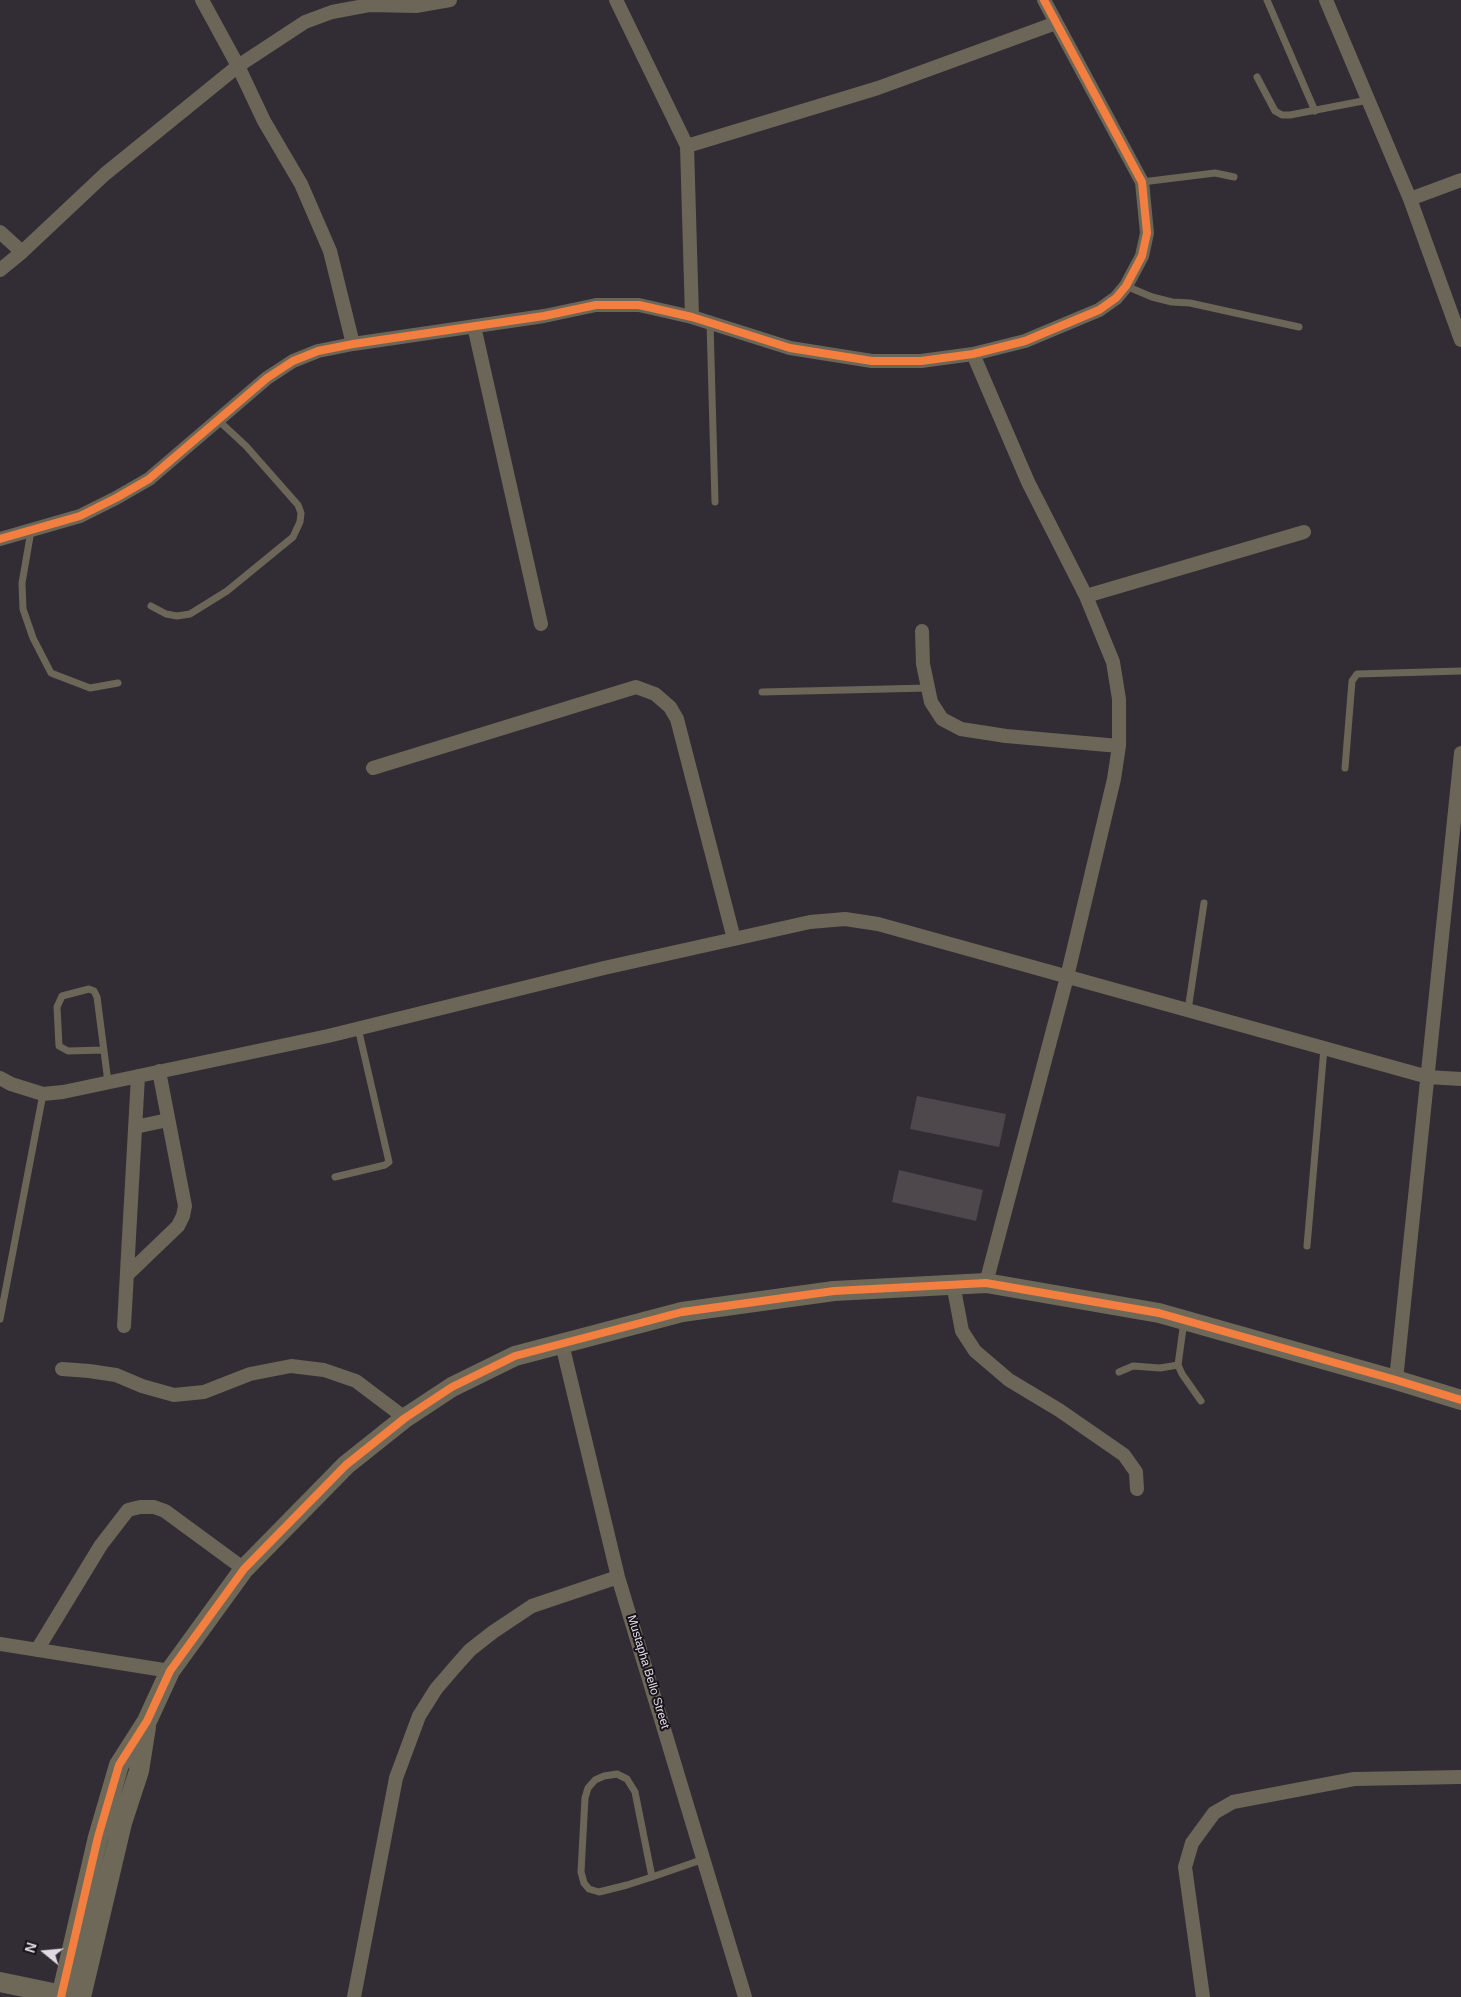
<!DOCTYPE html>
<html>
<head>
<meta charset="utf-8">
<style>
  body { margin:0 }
  #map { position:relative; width:1461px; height:1997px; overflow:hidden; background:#322c34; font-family:Helvetica,sans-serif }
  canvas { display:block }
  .north { position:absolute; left:20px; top:1927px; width:50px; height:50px; -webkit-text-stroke:4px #18131a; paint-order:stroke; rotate:287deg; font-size:14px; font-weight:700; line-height:20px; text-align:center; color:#e1dae4 }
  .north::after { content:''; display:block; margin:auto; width:18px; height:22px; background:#e1dae4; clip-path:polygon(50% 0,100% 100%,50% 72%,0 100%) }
</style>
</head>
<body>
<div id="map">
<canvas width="1461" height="1997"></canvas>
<div class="north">N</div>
</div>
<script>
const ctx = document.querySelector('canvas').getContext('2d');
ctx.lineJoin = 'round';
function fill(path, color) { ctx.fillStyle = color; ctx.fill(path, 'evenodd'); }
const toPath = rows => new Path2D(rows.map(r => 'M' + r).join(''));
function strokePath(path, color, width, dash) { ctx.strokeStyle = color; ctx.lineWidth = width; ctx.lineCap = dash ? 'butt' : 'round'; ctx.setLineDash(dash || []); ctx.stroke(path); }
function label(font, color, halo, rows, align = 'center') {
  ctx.font = font + ' Helvetica,sans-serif'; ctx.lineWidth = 4; ctx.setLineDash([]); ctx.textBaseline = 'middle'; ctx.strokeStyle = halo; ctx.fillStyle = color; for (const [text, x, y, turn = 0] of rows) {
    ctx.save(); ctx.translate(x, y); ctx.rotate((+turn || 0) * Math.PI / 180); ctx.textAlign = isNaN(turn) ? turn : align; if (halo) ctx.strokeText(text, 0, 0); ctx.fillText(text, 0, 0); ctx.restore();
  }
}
const building = toPath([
  [917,1096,1006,1114,999,1147,910,1129],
  [899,1170,983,1190,976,1221,892,1202]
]);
const lane = toPath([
  [1267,0,1315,111],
  [1257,77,1275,111,1282,115,1290,115,1368,100],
  [1142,182,1215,173,1234,177],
  [1126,286,1152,297,1172,302,1190,303,1299,327],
  [710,323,715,502],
  [31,531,22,583,23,609,33,638,51,673,90,688,118,683],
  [151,606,166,614,177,616,190,614,227,591,293,537,300,522,301,513,298,505,246,446,218,420],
  [762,692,928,688],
  [1345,768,1352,681,1357,674,1461,671],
  [1188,1010,1204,903],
  [104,1050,68,1051,59,1046,57,1007,62,996,89,989,94,991,97,997,108,1082],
  [335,1177,385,1165,389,1162,358,1028],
  [1307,1246,1324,1048],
  [0,1319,43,1094],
  [1184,1321,1178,1365,1182,1374,1201,1401],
  [1119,1372,1133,1366,1160,1368,1178,1365],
  [652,1877,635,1792,627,1779,617,1774,604,1776,595,1780,588,1788,585,1798,581,1872,584,1883,589,1889,599,1892,627,1885,652,1877,704,1859]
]);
const street = toPath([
  [202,0,238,66,264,121,301,184,330,251,353,344],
  [616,0,687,146,692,317],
  [1326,0,1410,199,1461,340],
  [369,5,416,6,450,0],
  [687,146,878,88,1056,23],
  [1410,199,1461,180],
  [0,232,22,252],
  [0,270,22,252,105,174,238,66,305,22,332,12,369,5,368,0],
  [474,326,541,624],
  [973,354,1028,482,1086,596,1113,662,1119,699,1119,746,1114,779,1067,977,986,1283],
  [0,539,80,516,116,498,149,479,267,378,293,361,318,351,353,344,544,316,596,305,639,305,692,317,790,348,872,361,921,361,973,354,1025,341,1099,310,1116,298,1126,286,1142,256,1147,233,1142,182,1044,0],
  [1086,596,1304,532],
  [922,631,923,664,931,702,942,719,961,729,1006,736,1119,746],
  [373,768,636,687,655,694,670,707,677,719,734,939],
  [0,1078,11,1084,43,1094,63,1092,328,1036,604,968,734,939,810,922,845,919,878,924,1428,1077,1461,1079],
  [135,1127,168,1120],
  [128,1274,178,1226,183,1216,185,1206,159,1071],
  [953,1284,962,1331,975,1351,1009,1380,1059,1410,1124,1455,1136,1472,1137,1489],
  [124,1326,138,1076],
  [562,1344,618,1577,745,1997],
  [62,1369,89,1371,116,1375,142,1386,174,1395,204,1392,250,1374,291,1366,324,1370,356,1381,405,1418],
  [1396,1380,1461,753],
  [0,1644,170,1671],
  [37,1650,101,1545,128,1510,140,1507,154,1507,165,1511,244,1569],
  [354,1997,396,1778,419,1716,436,1689,454,1668,470,1650,493,1632,532,1606,618,1577],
  [1203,1997,1185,1867,1192,1843,1214,1813,1233,1802,1354,1779,1461,1777]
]);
const secondary = toPath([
  [0,1982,72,1997],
  [61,1997,98,1837,119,1765,147,1721,170,1671,244,1569,346,1465,405,1418,452,1387,515,1356,682,1312,834,1291,986,1283,1159,1313,1396,1380,1461,1400],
  [81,1997,122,1823,139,1771,146,1727]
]);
const cycleway = toPath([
  [0,539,80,516,116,498,149,479,267,378,293,361,318,351,353,344,544,316,596,305,639,305,692,317,790,348,872,361,921,361,973,354,1025,341,1099,310,1116,298,1126,286,1142,256,1147,233,1142,182,1044,0],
  [61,1997,98,1837,119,1765,147,1721,170,1671,244,1569,346,1465,405,1418,452,1387,515,1356,682,1312,834,1291,986,1283,1159,1313,1396,1380,1461,1400]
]);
const streetNames = [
  ["Mustapha Bello Street",648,1672,73]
];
fill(building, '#4e474c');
strokePath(lane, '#6c6658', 7);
strokePath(street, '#6c6658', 14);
strokePath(secondary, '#6e6859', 20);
strokePath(cycleway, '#f27e40', 8);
label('12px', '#e1dae4', '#18131a', streetNames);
</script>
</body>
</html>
